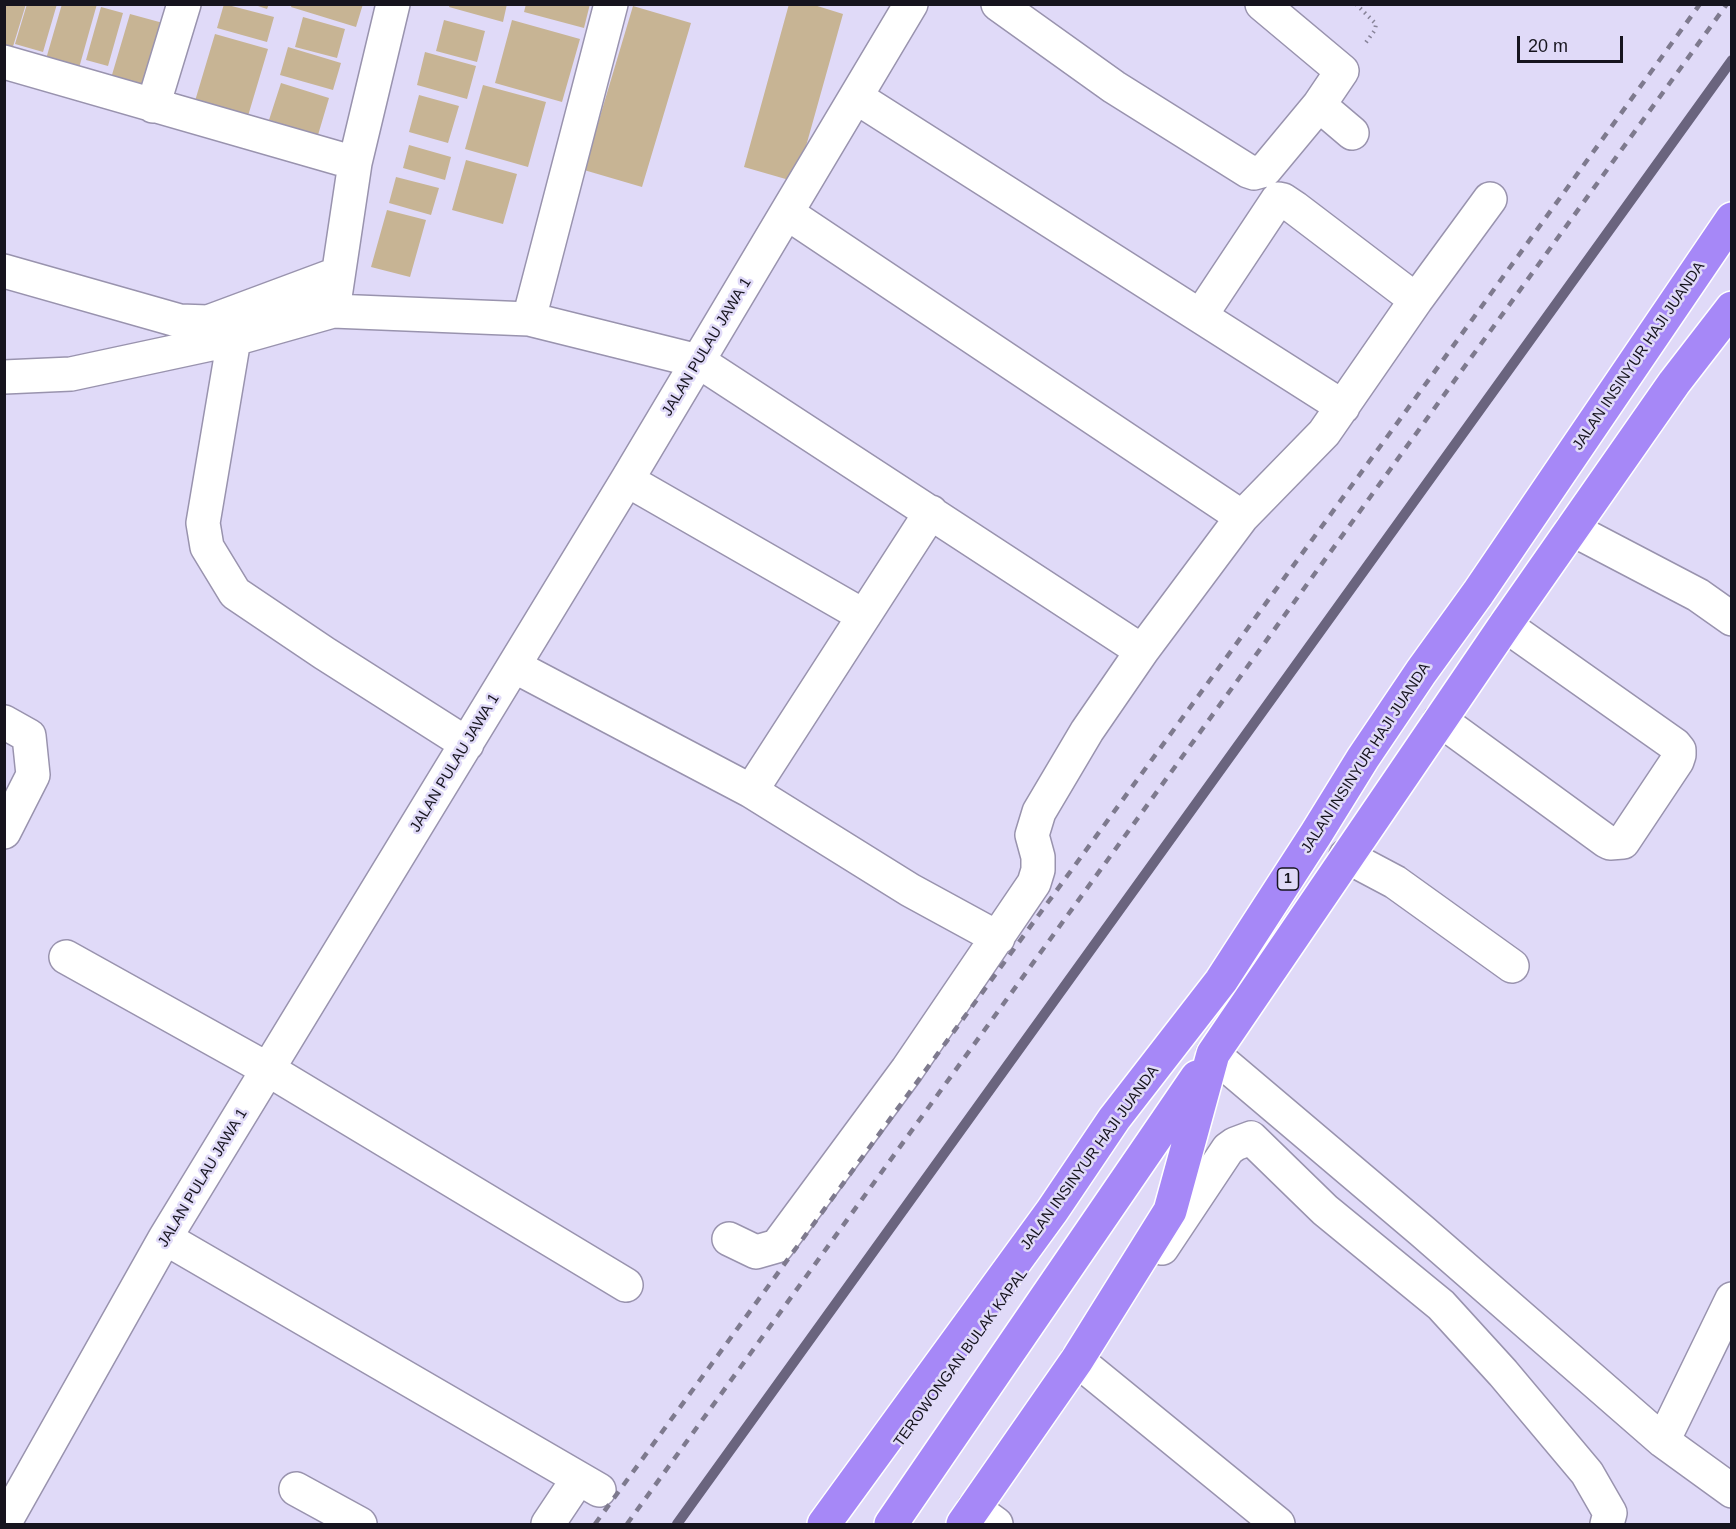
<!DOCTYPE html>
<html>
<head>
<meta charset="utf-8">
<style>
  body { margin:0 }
  #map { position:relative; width:1736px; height:1529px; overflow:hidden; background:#e0daf8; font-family:Helvetica,sans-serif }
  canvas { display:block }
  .frame { position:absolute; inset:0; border:6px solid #16141e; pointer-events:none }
  .scale { position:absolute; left:1517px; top:36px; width:106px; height:27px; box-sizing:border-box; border:3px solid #16141e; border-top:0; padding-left:8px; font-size:18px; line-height:21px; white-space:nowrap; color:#16141e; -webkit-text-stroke:4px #e0daf8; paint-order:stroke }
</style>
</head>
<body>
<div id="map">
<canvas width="1736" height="1529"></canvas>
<div class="frame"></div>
<div class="scale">20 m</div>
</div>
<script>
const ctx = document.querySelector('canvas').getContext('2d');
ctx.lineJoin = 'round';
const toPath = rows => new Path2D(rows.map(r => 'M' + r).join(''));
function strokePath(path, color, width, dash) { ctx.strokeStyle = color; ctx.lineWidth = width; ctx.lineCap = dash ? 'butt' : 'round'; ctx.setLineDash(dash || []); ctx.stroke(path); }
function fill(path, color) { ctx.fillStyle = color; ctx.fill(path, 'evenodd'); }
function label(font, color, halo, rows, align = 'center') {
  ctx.font = font + ' Helvetica,sans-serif'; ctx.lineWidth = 5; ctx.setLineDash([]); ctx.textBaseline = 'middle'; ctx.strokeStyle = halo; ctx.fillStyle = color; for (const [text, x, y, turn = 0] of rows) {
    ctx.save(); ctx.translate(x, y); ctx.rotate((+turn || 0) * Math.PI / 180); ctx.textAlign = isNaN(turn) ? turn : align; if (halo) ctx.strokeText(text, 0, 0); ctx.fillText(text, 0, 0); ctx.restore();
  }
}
const stream = toPath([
  [677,1524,1732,60]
]);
const building = toPath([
  [4,4,26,4,11,53,4,51],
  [27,4,57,4,43,52,15,44],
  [62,4,97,4,79,68,46,59],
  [224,4,274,17,267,42,217,28],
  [252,4,269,4,267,9],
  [292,4,363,4,356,27,291,7],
  [450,4,507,4,503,22,449,7],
  [526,4,590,4,584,28,524,12],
  [789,4,811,4,843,14,796,182,744,167],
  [633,6,691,23,642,187,584,170],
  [101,7,123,13,108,66,86,60],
  [130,14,163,23,142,95,109,85],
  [303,17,345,29,337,58,295,47],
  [444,20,485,31,477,62,436,51],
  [512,20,580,39,562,102,495,83],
  [215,34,268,49,248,116,195,101],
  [288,47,341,63,333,90,280,75],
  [425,52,476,66,467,99,417,85],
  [281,83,329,98,318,135,269,120],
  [483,85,546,102,528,167,465,149],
  [419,95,459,106,448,143,409,132],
  [409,145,451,157,445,180,403,168],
  [466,160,517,174,503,224,452,210],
  [396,177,439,188,431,215,389,203],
  [387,210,426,220,410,277,371,267]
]);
const path = toPath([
  [1356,4,1376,24,1375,30,1364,45]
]);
const minor = toPath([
  [998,4,1114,87,1248,171,1254,173,1265,170,1319,105,1352,133],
  [1262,4,1342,71,1319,105],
  [4,62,355,163],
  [856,97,1343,407],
  [153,106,184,4],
  [787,213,1242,517],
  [4,271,180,321,208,322,337,274],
  [335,297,355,163,393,4],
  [1201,315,1278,199,1283,200,1295,208,1416,300],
  [529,319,611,4],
  [234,339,203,523,207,547,235,593,324,653,467,744],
  [4,377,71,374,234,339,333,311,529,319,698,361,1142,651,1242,517,1324,433,1416,300,1490,199],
  [627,480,864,616],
  [1572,529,1698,595,1732,619],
  [514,666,751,791,910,890,998,938],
  [1440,720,1606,841,1610,843,1623,842,1677,761,1679,755,1679,750,1675,745,1505,625],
  [4,722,29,736,33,775,4,832],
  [751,791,931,512],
  [1346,856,1395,882,1512,966],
  [66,957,269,1070,626,1285],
  [1213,1054,1422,1231,1663,1441,1732,1491],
  [165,1238,599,1490],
  [729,1239,756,1252,777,1246,907,1070,1034,883,1038,870,1038,857,1032,835,1039,812,1087,731,1142,651],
  [1162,1248,1228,1149,1235,1144,1251,1138,1325,1210,1441,1305,1503,1373,1587,1473,1610,1513,1607,1524],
  [1077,1360,1278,1524],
  [1663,1441,1732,1299],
  [296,1489,360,1524],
  [974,1508,996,1524],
  [4,1524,165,1238,627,480,911,4],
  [548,1524,578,1479]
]);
const highway = toPath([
  [824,1524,1052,1211,1114,1119,1221,981,1316,834,1363,758,1421,672,1478,593,1732,219],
  [891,1524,1197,1077],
  [963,1524,1077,1360,1170,1211,1213,1054,1505,625,1674,383,1732,308]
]);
const rail = toPath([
  [595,1524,1430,378,1700,4],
  [627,1524,1727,4]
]);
const shields = [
  [1288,879,21]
];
const shieldNames = [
  ["1",1288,879]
];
const streetNames = [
  ["JALAN PULAU JAWA 1",707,347,-59],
  ["JALAN INSINYUR HAJI JUANDA",1639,356,-56],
  ["JALAN INSINYUR HAJI JUANDA",1366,758,-57],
  ["JALAN PULAU JAWA 1",455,763,-59],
  ["JALAN INSINYUR HAJI JUANDA",1090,1158,-54],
  ["JALAN PULAU JAWA 1",203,1178,-59],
  ["TEROWONGAN BULAK KAPAL",961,1358,-54]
];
strokePath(stream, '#6a647e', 10);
fill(building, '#c7b494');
strokePath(minor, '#9993ae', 36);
strokePath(highway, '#fff', 36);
strokePath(path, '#878398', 4, [1.5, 4.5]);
strokePath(minor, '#fff', 33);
strokePath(highway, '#a688f7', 33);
strokePath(rail, '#7e7a8e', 4.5, [8, 8]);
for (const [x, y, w] of shields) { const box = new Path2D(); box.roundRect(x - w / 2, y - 11, w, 22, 4.5); ctx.fillStyle = '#e0daf8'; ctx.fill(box); strokePath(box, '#16141e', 1.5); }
label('bold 14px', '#16141e', null, shieldNames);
label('15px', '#16141e', '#e0daf8', streetNames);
</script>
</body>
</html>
